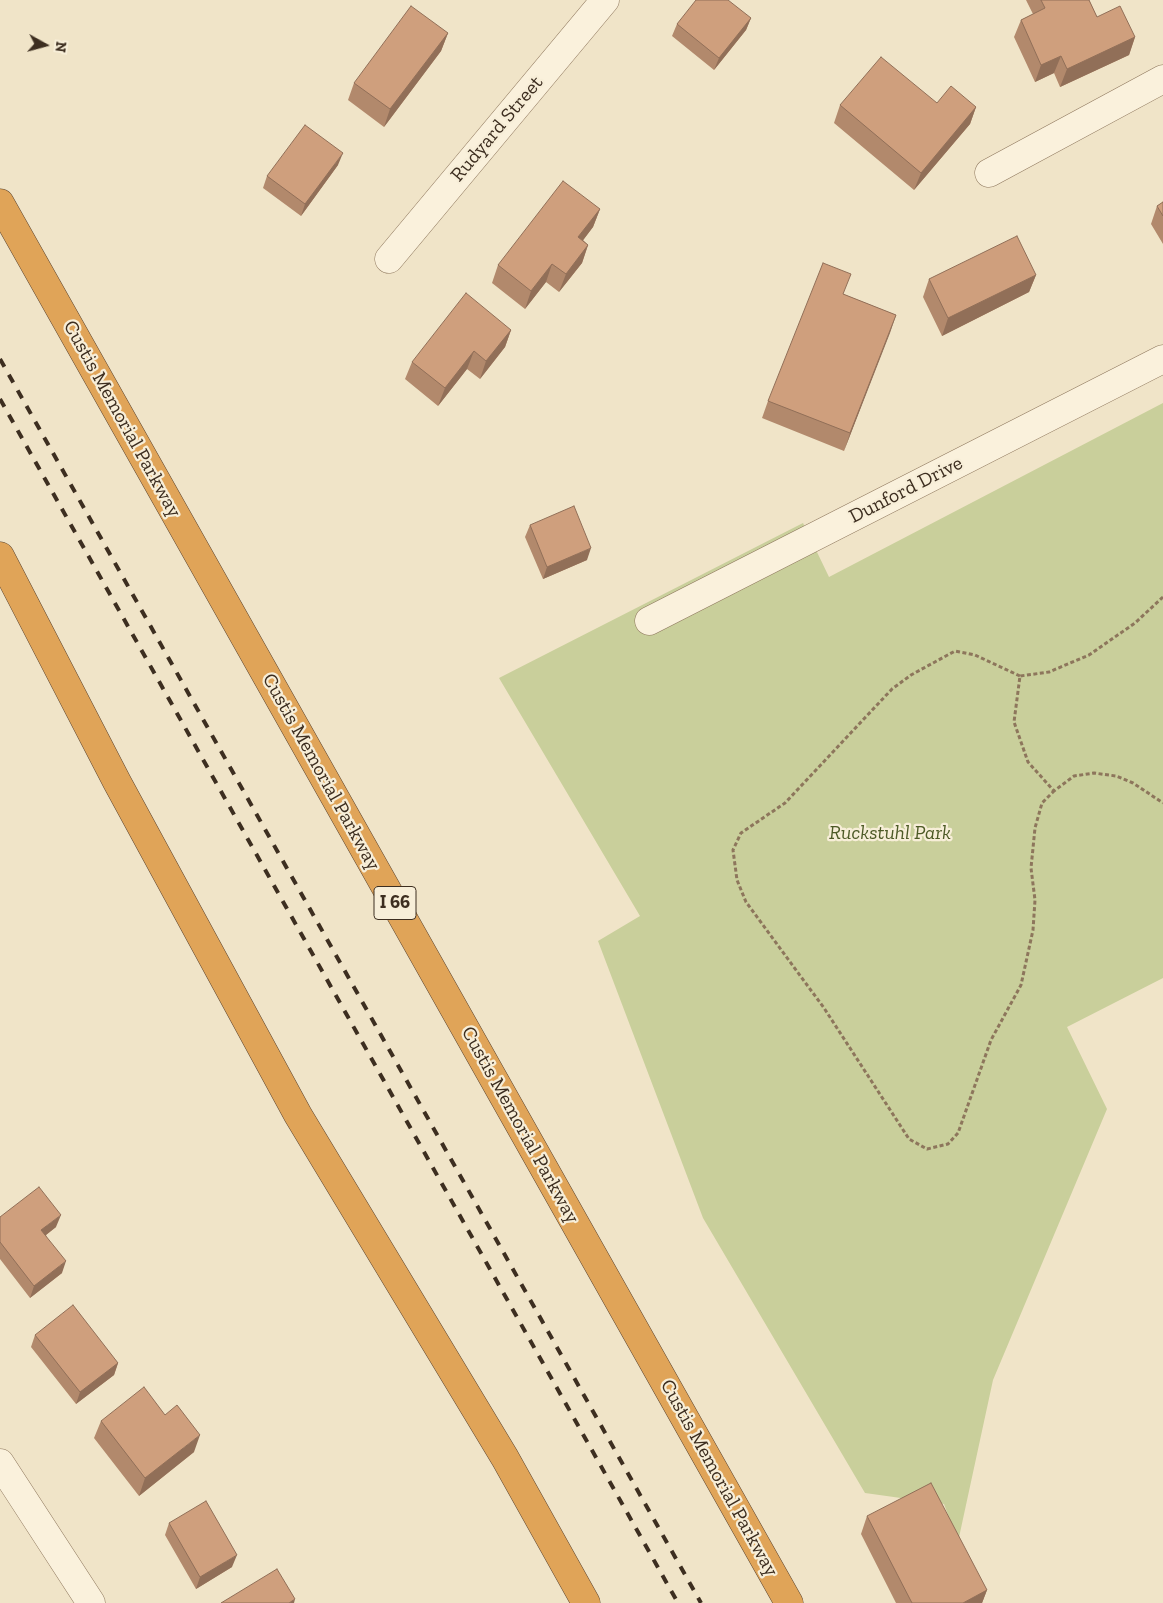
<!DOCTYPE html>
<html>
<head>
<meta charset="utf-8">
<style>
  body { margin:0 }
  #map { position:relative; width:1163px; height:1603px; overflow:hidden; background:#f0e4c8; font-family:"Zilla Slab",serif }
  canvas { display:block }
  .north { position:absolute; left:20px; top:20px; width:50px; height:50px; -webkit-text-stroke:4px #f7eed8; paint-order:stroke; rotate:97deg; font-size:14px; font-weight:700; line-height:20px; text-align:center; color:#3d2e20 }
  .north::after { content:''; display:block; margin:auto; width:18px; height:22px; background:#3d2e20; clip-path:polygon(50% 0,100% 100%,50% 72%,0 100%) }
</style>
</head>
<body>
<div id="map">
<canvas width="1163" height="1603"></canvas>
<div class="north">N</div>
</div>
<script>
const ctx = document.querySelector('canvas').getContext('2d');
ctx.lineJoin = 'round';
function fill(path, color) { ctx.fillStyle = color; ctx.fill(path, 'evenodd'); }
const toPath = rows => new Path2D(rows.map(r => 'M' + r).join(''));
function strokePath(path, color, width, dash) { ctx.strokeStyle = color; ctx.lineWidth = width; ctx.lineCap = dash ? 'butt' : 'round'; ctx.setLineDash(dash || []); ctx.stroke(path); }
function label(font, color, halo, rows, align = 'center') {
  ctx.font = font + ' "Zilla Slab",serif'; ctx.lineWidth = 4.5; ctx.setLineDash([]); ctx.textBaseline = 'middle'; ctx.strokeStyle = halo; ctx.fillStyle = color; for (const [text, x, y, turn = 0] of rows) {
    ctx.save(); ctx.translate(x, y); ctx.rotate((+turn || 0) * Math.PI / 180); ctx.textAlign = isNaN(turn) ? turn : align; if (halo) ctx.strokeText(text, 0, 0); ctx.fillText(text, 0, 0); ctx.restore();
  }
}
const green = toPath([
  [1163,403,1163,978,1067,1027,1107,1109,993,1380,958,1542,944,1504,865,1493,703,1218,598,941,640,916,499,678,803,523,829,577]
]);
const path = toPath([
  [1163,597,1135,623,1089,655,1049,672,1020,676,1014,722,1028,762,1054,791,1074,776,1094,773,1116,776,1133,783,1163,803],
  [1020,676,975,655,955,651,911,675,892,689,785,803,741,833,733,850,737,880,746,902,824,1008,909,1139,927,1149,948,1144,958,1133,991,1040,1021,985,1033,930,1035,900,1031,868,1035,828,1042,803,1054,791]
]);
const minor = toPath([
  [989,173,1163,79],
  [389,259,605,0],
  [649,621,1163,359],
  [0,1463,91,1603]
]);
const highway = toPath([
  [0,203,789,1603],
  [0,556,117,782,298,1115,505,1458,586,1603]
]);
const rail = toPath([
  [0,359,701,1603],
  [0,399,678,1603]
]);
const wall = toPath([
  [1026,0,1089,0,1097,17,1135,37,1129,55,1060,87,1054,73,1035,82,1014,37,1021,20,1033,14],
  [751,18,746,30,714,70,672,36,677,24],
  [448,33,441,51,384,127,348,100,354,83],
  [840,105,976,107,970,124,914,190,834,123],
  [338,165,301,216,263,188,267,176],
  [1163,202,1163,244,1151,224,1157,206],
  [600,209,593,227,583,240,588,245,582,263,559,292,546,282,525,309,492,283,498,265],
  [1036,275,1029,292,942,336,923,297,929,279],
  [843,294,896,315,844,451,762,418,768,401],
  [511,330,505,347,480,379,467,369,438,406,405,379,412,362],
  [530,525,587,560,543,579,525,537],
  [0,1217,56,1227,46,1235,62,1273,30,1298,0,1259],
  [35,1335,118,1363,114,1375,76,1404,31,1347],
  [101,1421,194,1452,139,1496,94,1438],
  [867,1516,987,1590,982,1603,896,1603,861,1534],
  [169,1523,232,1567,196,1589,165,1535]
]);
const shadedWall = toPath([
  [751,18,746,30,714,70,719,58],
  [448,33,441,51,384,127,390,109],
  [1135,37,1129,55,1060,87,1067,69],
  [1061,56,1054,73,1035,82,1041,65],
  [976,107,970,124,914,190,921,173],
  [343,153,338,165,301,216,305,204],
  [600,209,593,227,572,255,578,237],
  [588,245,582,263,559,292,566,274],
  [552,264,546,282,525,309,531,291],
  [1036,275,1029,292,942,336,948,318],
  [896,315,890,333,844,451,850,433],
  [511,330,505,347,480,379,486,361],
  [474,351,467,369,438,406,445,388],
  [591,548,587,560,543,579,547,567],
  [61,1215,56,1227,37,1242,41,1230],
  [66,1261,62,1273,30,1298,34,1286],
  [118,1363,114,1375,76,1404,80,1392],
  [200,1435,194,1452,139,1496,145,1478],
  [237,1555,232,1567,196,1589,200,1577],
  [987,1590,982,1603,963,1603],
  [295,1599,294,1603,289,1603]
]);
const building = toPath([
  [696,0,728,0,751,18,719,58,677,24,696,0],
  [1041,0,1089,0,1097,17,1120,6,1135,37,1067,69,1061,56,1041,65,1021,20,1045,8,1041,0],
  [411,6,448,33,390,109,354,83,411,6],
  [881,57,937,103,951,86,976,107,921,173,840,105,881,57],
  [305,125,343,153,305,204,267,176,305,125],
  [563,181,600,209,578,237,588,245,566,274,552,264,531,291,498,265,563,181],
  [1163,202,1163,216,1157,206,1163,202],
  [1017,236,1036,275,948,318,929,279,1017,236],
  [823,263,851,274,843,294,896,315,850,433,768,401,823,263],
  [466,293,511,330,486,361,474,351,445,388,412,362,466,293],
  [574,506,591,548,547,567,530,525,574,506],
  [39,1187,61,1215,41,1230,66,1261,34,1286,0,1242,0,1217,39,1187],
  [73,1305,118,1363,80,1392,35,1335,73,1305],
  [144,1387,165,1415,177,1405,200,1435,145,1478,101,1421,144,1387],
  [931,1483,987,1590,963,1603,912,1603,867,1516,931,1483],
  [206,1501,237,1555,200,1577,169,1523,206,1501],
  [277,1569,295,1599,289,1603,221,1603,277,1569]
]);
const shields = [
  [395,903,42]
];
const shieldNames = [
  ["I 66",395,903]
];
const streetNames = [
  ["Rudyard Street",497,129,-50],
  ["Custis Memorial Parkway",122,419,61],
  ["Dunford Drive",906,490,-27],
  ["Custis Memorial Parkway",321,772,61],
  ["Custis Memorial Parkway",520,1125,61],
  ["Custis Memorial Parkway",719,1478,61]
];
const parkNames = [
  ["Ruckstuhl Park",890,833]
];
fill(green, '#c9cf9b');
strokePath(minor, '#8d765c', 29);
strokePath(highway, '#5b4430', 29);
strokePath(path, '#8d765c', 3, [4, 2.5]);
strokePath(minor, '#faf1dc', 28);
strokePath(highway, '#e0a458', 28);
strokePath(rail, '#3d2e20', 4, [9, 9]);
fill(wall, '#b2896c');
fill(shadedWall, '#916f58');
fill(building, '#cf9f7d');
strokePath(building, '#916f58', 1);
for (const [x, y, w] of shields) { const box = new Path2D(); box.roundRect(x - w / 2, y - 16.5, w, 33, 4); ctx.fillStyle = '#f7eed8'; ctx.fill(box); strokePath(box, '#3d2e20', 1); }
label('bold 19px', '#3d2e20', null, shieldNames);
label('20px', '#3d2e20', '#f7eed8', streetNames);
label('italic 20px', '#4d5a26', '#f7eed8', parkNames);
</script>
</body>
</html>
